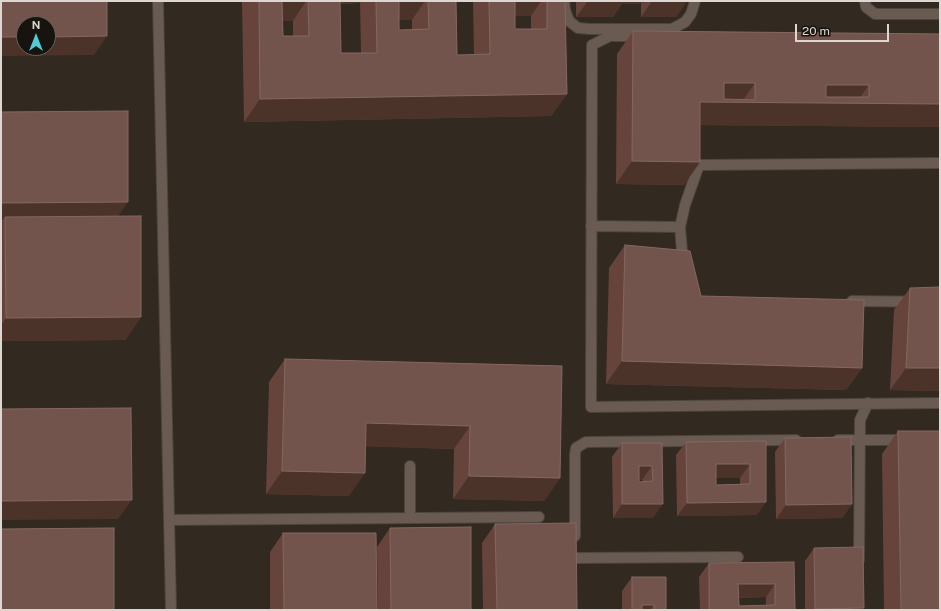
<!DOCTYPE html>
<html>
<head>
<meta charset="utf-8">
<style>
  body { margin:0 }
  #map { position:relative; width:941px; height:611px; overflow:hidden; background:#322920; font-family:"Public Sans",sans-serif }
  canvas { display:block }
  .frame { position:absolute; inset:0; border:2px solid #ddd7d1; pointer-events:none }
  .north { position:absolute; left:16px; top:16px; width:40px; height:40px; box-sizing:border-box; background:#17130f; border:1px solid #66615d; border-radius:50%; rotate:0deg; font-size:11px; font-weight:700; line-height:16px; text-align:center; color:#ddd7d1 }
  .north::after { content:''; display:block; margin:auto; width:14px; height:18px; background:#52cbd9; clip-path:polygon(50% 0,100% 100%,50% 72%,0 100%) }
  .scale { position:absolute; left:795px; top:24px; width:94px; height:18px; box-sizing:border-box; border:2px solid #ddd7d1; border-top:0; padding-left:5px; font-size:12px; line-height:14px; white-space:nowrap; color:#ddd7d1; -webkit-text-stroke:3px #17130f; paint-order:stroke }
</style>
</head>
<body>
<div id="map">
<canvas width="941" height="611"></canvas>
<div class="frame"></div>
<div class="north">N</div>
<div class="scale">20 m</div>
</div>
<script>
const ctx = document.querySelector('canvas').getContext('2d');
ctx.lineJoin = 'round';
const toPath = rows => new Path2D(rows.map(r => 'M' + r).join(''));
function strokePath(path, color, width, dash) { ctx.strokeStyle = color; ctx.lineWidth = width; ctx.lineCap = dash ? 'butt' : 'round'; ctx.setLineDash(dash || []); ctx.stroke(path); }
function fill(path, color) { ctx.fillStyle = color; ctx.fill(path, 'evenodd'); }
const minor = toPath([
  [158,1,171,610],
  [564,1,565,10,569,21,578,28,590,29,672,29,685,22,691,14,695,1],
  [865,1,866,7,875,14,940,14],
  [642,36,610,36,592,45,591,407,940,403],
  [591,226,680,227,685,205,699,165,940,163],
  [680,227,683,263],
  [852,301,940,302],
  [838,440,904,440],
  [410,466,410,518],
  [169,520,539,517],
  [575,536,575,454,576,448,586,442,796,440],
  [574,558,738,557],
  [859,560,860,420,868,403]
]);
const wall = toPath([
  [242,1,456,1,457,55,474,55,473,1,565,1,567,94,551,116,244,122],
  [360,3,361,53,341,53,340,4],
  [515,16,531,16,531,29,515,29],
  [399,20,412,20,412,30,399,30],
  [282,21,293,21,293,36,283,36],
  [576,1,687,1,676,17,641,17,641,4,622,4,613,17,576,17],
  [633,31,940,34,940,127,700,125,700,162,684,185,616,184,617,54],
  [1,112,119,216,141,317,125,340,1,341],
  [625,245,701,296,862,368,846,390,606,384,609,268],
  [910,288,940,391,890,390,894,310],
  [285,359,562,366,560,478,544,501,453,499,454,449,366,446,349,496,266,494,269,382],
  [898,431,940,610,884,610,882,454],
  [785,438,852,504,842,518,776,519,775,452],
  [766,441,757,515,677,516,676,455,686,442],
  [716,478,740,478,740,484,716,485],
  [622,443,662,443,653,518,613,518,612,457],
  [639,480,642,480,643,482,639,482],
  [495,524,577,610,483,610,482,543],
  [390,528,471,610,378,610,377,547],
  [283,533,377,610,270,610,270,552],
  [814,548,863,610,805,610,805,561],
  [794,562,795,610,700,610,699,577,709,563],
  [766,597,766,605,739,606,739,598],
  [632,577,666,610,622,610,622,591]
]);
const shadedWall = toPath([
  [279,1,306,1,293,21,266,21],
  [325,1,361,1,360,3,323,4],
  [396,1,425,1,412,20,383,20],
  [510,1,541,1,531,16,499,16],
  [588,1,643,1,641,4,622,4,613,17,576,17],
  [652,1,687,1,676,17,641,17],
  [881,1,940,1,940,2,880,2],
  [107,36,94,55,1,56,1,37,24,37,24,48,48,48,48,37],
  [724,83,755,83,741,103,826,85,869,85,856,103,940,87,940,127,684,125,700,102],
  [567,94,551,116,244,122,260,99],
  [632,161,700,162,684,185,616,184],
  [128,202,115,221,5,217,1,222,1,203],
  [141,317,125,340,1,341,1,325,6,318],
  [622,361,862,368,846,390,606,384],
  [906,368,940,368,940,391,890,390],
  [366,423,470,426,454,449,350,446],
  [716,464,750,464,740,478,706,478],
  [639,466,652,466,642,480,630,480],
  [282,471,365,473,349,496,266,494],
  [469,476,560,478,544,501,453,499],
  [132,500,118,519,1,520,1,501],
  [766,502,757,515,677,516,687,503],
  [622,504,663,504,653,518,613,518],
  [852,504,842,518,776,519,786,505],
  [738,584,775,584,766,597,729,598],
  [642,605,654,605,650,610,638,610],
  [864,608,863,610,814,610,815,609]
]);
const building = toPath([
  [1,1,107,1,107,36,48,37,48,24,24,24,24,37,1,37,1,1],
  [259,1,282,1,283,36,309,36,308,1,340,1,341,53,377,53,376,1,399,1,399,30,429,29,428,1,456,1,457,55,490,54,489,1,515,1,515,29,547,29,547,1,565,1,567,94,260,99,259,1],
  [633,31,940,34,940,104,700,102,700,162,632,161,633,31],
  [724,83,755,83,755,100,724,99,724,83],
  [826,85,869,85,869,97,826,97,826,85],
  [128,111,128,202,1,203,1,112,128,111],
  [141,216,141,317,6,318,5,217,141,216],
  [625,245,690,251,701,296,864,300,862,368,622,361,625,245],
  [940,287,940,368,906,368,910,288,940,287],
  [285,359,562,366,560,478,469,476,470,426,366,423,365,473,282,471,285,359],
  [131,408,132,500,1,501,1,409,131,408],
  [898,431,940,431,940,610,901,610,898,431],
  [851,437,852,504,786,505,785,438,851,437],
  [766,441,766,502,687,503,686,442,766,441],
  [716,464,750,464,750,484,716,485,716,464],
  [622,443,662,443,663,504,622,504,622,443],
  [639,466,652,466,653,481,639,482,639,466],
  [576,523,577,610,497,610,495,524,576,523],
  [471,527,471,610,391,610,390,528,471,527],
  [114,528,114,610,1,610,1,529,114,528],
  [283,533,376,533,377,610,284,610,283,533],
  [863,547,864,608,815,609,814,548,863,547],
  [794,562,795,610,709,610,709,563,794,562],
  [738,584,775,584,775,605,739,606,738,584],
  [632,577,666,577,666,610,654,610,654,605,642,605,642,610,632,610,632,577]
]);
strokePath(minor, '#4d453c', 12);
strokePath(minor, '#6a5b52', 10);
fill(wall, '#66443c');
fill(shadedWall, '#4c332a');
fill(building, '#73544c');
strokePath(building, '#836861', 1);
</script>
</body>
</html>
